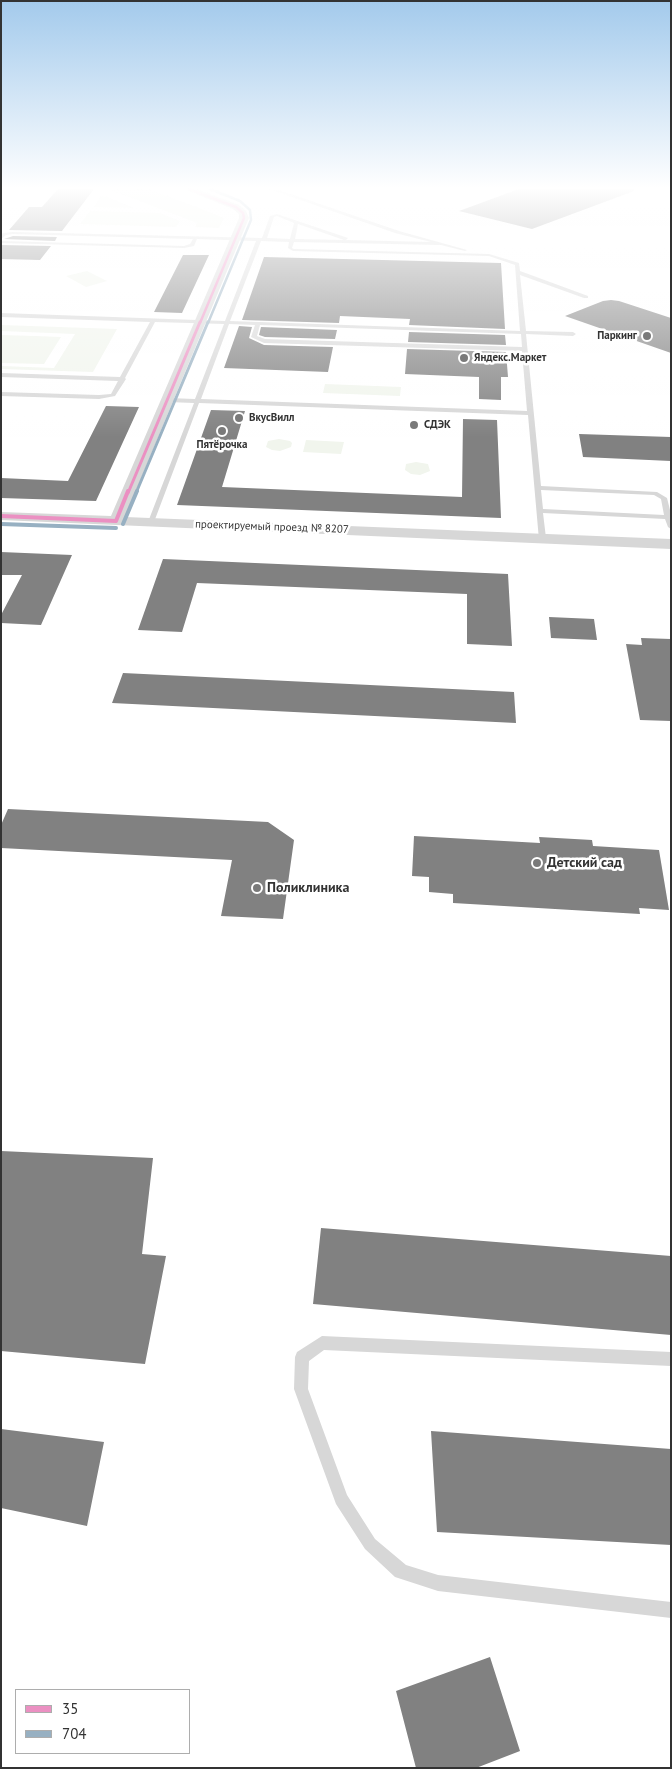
<!DOCTYPE html>
<html>
<head>
<meta charset="utf-8">
<style>
  body { margin:0 }
  #map { position:relative; width:672px; height:1769px; overflow:hidden; background:#fff; font-family:"PT Sans",sans-serif }
  canvas { display:block }
  .frame { position:absolute; inset:0; border:2px solid #333; pointer-events:none }
  .legend { position:absolute; left:15px; top:1689px; width:175px; height:65px; box-sizing:border-box; background:#fff; border:1px solid #adadad; margin:0; padding:6px 9px; list-style:none; font-size:15px; color:#333 }
  .legend li { display:flex; align-items:center; gap:10px; height:25px }
  .legend b { width:25px; border:1px solid #adadad }
</style>
</head>
<body>
<div id="map">
<canvas width="672" height="1769"></canvas>
<div class="frame"></div>
<ul class="legend">
<li><b style="height:6px;background:#eb90c2"></b>35</li>
<li><b style="height:6px;background:#97b0c2"></b>704</li>
</ul>
</div>
<script>
const ctx = document.querySelector('canvas').getContext('2d');
ctx.lineJoin = 'round';
function fill(path, color) { ctx.fillStyle = color; ctx.fill(path, 'evenodd'); }
const toPath = rows => new Path2D(rows.map(r => 'M' + r).join(''));
function strokePath(path, color, width, dash) { ctx.strokeStyle = color; ctx.lineWidth = width; ctx.lineCap = dash ? 'butt' : 'round'; ctx.setLineDash(dash || []); ctx.stroke(path); }
function label(font, color, halo, rows, align = 'center') {
  ctx.font = font + ' "PT Sans",sans-serif'; ctx.lineWidth = 5; ctx.setLineDash([]); ctx.textBaseline = 'middle'; ctx.strokeStyle = halo; ctx.fillStyle = color; for (const [text, x, y, turn = 0] of rows) {
    ctx.save(); ctx.translate(x, y); ctx.rotate((+turn || 0) * Math.PI / 180); ctx.textAlign = isNaN(turn) ? turn : align; if (halo) ctx.strokeText(text, 0, 0); ctx.fillText(text, 0, 0); ctx.restore();
  }
}
const green = toPath([
  [149,189,194,206,224,218,219,228,195,227,197,223,111,190],
  [102,195,134,208,94,207],
  [90,211,160,213,180,221,176,227,80,224],
  [87,271,107,281,86,287,66,276],
  [1,325,117,329,93,372,1,369,1,366,54,368,75,334,1,331],
  [1,335,35,336,61,337,44,364,1,363],
  [325,384,401,387,400,396,323,393],
  [279,439,290,441,292,443,291,447,280,451,272,450,266,447,268,441],
  [306,440,344,442,341,454,303,452],
  [416,462,428,464,430,471,420,475,411,474,405,470,406,464]
]);
const building = toPath([
  [58,189,94,189,62,231,9,230,29,207,42,207],
  [519,189,633,189,634,191,532,229,459,211],
  [13,236,57,237,55,241,4,239],
  [1,245,51,246,40,260,1,259],
  [183,255,209,255,182,313,154,312],
  [264,257,501,263,505,329,409,325,410,319,340,316,339,323,242,320],
  [611,300,619,301,671,318,671,353,565,316,603,301],
  [239,326,252,327,249,338,264,345,333,347,328,372,224,368],
  [261,327,337,330,335,339,265,337,259,335],
  [409,332,505,335,506,345,408,342],
  [407,349,506,352,508,377,501,377,501,400,479,399,479,377,405,374],
  [106,406,139,407,96,501,1,498,1,478,68,481],
  [211,410,245,411,222,487,462,497,463,419,497,420,501,518,177,505],
  [579,434,671,437,671,461,583,457],
  [1,552,72,555,41,625,1,623,1,615,22,575,1,575],
  [163,559,508,574,512,646,467,644,467,594,197,583,182,632,138,630],
  [549,617,594,619,597,640,551,638],
  [641,638,671,639,671,721,640,720,626,644,642,645],
  [123,673,514,692,516,723,112,703],
  [8,809,268,822,294,840,283,919,221,916,232,860,1,848,1,825],
  [414,836,540,843,539,837,592,840,593,846,659,850,669,910,639,908,640,914,453,903,453,894,429,892,429,877,412,876],
  [1,1151,153,1158,142,1254,166,1256,145,1364,1,1351],
  [321,1228,671,1256,671,1335,313,1304],
  [1,1429,104,1442,87,1526,1,1508],
  [431,1431,671,1449,671,1545,437,1532],
  [490,1657,520,1751,476,1768,416,1768,396,1691]
]);
const service = toPath([
  [269,189,276,189,399,231,467,250,465,251,441,245,294,242,292,248,294,249,489,254,519,263,520,271,588,296,588,298,584,298,520,275,526,331,573,332,576,334,573,336,526,334,541,486,657,492,667,498,671,514,671,529,668,527,665,519,543,513,546,538,539,540,528,415,199,403,154,522,149,523,148,522,194,403,168,402,165,400,168,398,195,399,224,324,155,322,125,378,126,379,115,396,99,399,1,396,1,392,99,395,111,394,118,381,1,377,1,373,120,377,150,322,1,317,1,313,225,321,256,241,197,239,194,246,184,248,1,243,1,241,184,246,190,244,193,239,13,234,6,235,1,239,1,235,3,233,13,232,262,238,270,216,277,214,348,238,346,240,431,242,395,233,269,189],
  [277,216,294,223,290,239,267,238,274,217,277,216],
  [298,224,344,240,346,240,295,239,298,224],
  [261,241,289,242,288,248,293,251,489,256,515,265,520,331,230,321,261,241],
  [229,324,255,325,251,337,264,343,522,351,527,411,201,399,229,324],
  [260,325,521,334,522,347,265,339,257,336,260,325],
  [541,490,654,495,661,499,664,515,543,509,541,490],
  [322,1336,671,1352,671,1366,324,1350,309,1361,308,1389,347,1495,375,1539,406,1565,438,1575,671,1602,671,1618,438,1591,395,1577,365,1549,336,1504,294,1389,295,1357,297,1352,322,1336]
]);
const minor = toPath([
  [184,189,197,189,239,205,246,211,249,218,125,517,671,539,671,549,1,520,1,512,111,516,239,218,239,214,233,209,184,189]
]);
const bus1Far2 = toPath([
  [189,189,236,207,243,213,244,218,200,323]
]);
const bus1Far1 = toPath([
  [128,493,200,322]
]);
const bus1 = toPath([
  [1,516,116,521],
  [116,521,128,491]
]);
const bus2Far2 = toPath([
  [208,323,251,220,250,210,240,201,210,189]
]);
const bus2Far1 = toPath([
  [136,493,208,322]
]);
const bus2 = toPath([
  [1,524,116,528],
  [123,524,137,491]
]);
const markers = [
  [647,336,5,"#7a7a7a"],
  [464,358,5,"#7a7a7a"],
  [239,418,5,"#7a7a7a"],
  [414,425,5,"#7a7a7a"],
  [222,431,5,"#7a7a7a"],
  [537,863,5,"#7a7a7a"],
  [257,888,5,"#7a7a7a"]
];
const farPoinames = [
  ["Паркинг",637,336,"right"],
  ["Яндекс.Маркет",474,358],
  ["ВкусВилл",249,418],
  ["СДЭК",424,425],
  ["Пятёрочка",222,445,"center"]
];
const farStreetnames = [
  ["проектируемый проезд № 8207",272,527,2]
];
const poiNames = [
  ["Детский сад",547,863],
  ["Поликлиника",267,888]
];
fill(green, '#f1f5ed');
fill(building, '#818181');
fill(service, '#d7d7d7');
fill(minor, '#d7d7d7');
strokePath(bus1Far2, '#eb90c2', 2.5);
strokePath(bus1Far1, '#eb90c2', 3);
strokePath(bus1, '#eb90c2', 4);
strokePath(bus2Far2, '#97b0c2', 2.5);
strokePath(bus2Far1, '#97b0c2', 3);
strokePath(bus2, '#97b0c2', 4);
const sky = ctx.createLinearGradient(0, 0, 0, 437);
sky.addColorStop(0, '#a3caec');
sky.addColorStop(0.43, '#fff');
sky.addColorStop(1, '#ffffff00');
ctx.fillStyle = sky;
ctx.fillRect(0, 0, 672, 437);
for (const [x, y, r, color] of markers) { const dot = new Path2D(); dot.arc(x, y, r, 0, 2 * Math.PI); ctx.fillStyle = color; ctx.fill(dot); strokePath(dot, '#fff', 2); }
label('bold 11px', '#333', '#fff', farPoinames, 'left');
label('11px', '#333', '#fff', farStreetnames);
label('bold 14px', '#333', '#fff', poiNames, 'left');
</script>
</body>
</html>
